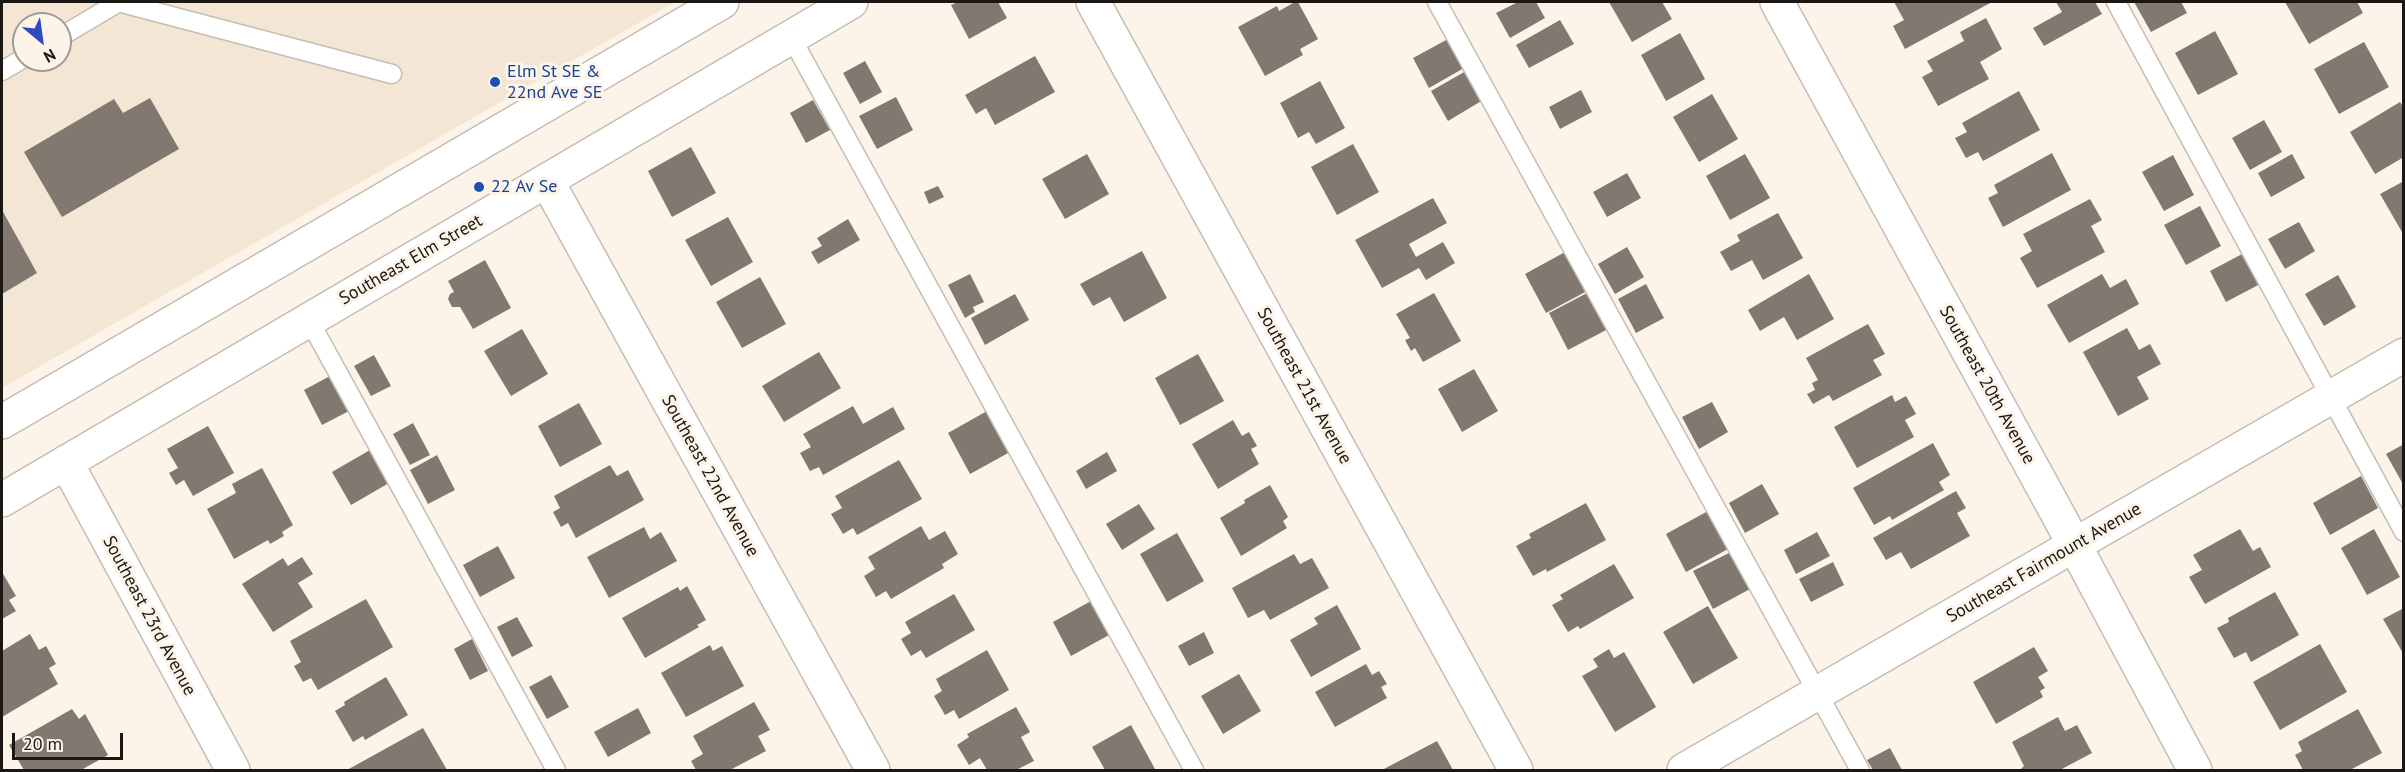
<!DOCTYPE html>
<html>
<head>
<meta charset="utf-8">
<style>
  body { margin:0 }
  #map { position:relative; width:2405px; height:772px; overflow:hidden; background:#fcf3e9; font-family:"PT Sans",sans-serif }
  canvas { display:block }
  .frame { position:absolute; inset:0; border:3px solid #1b1814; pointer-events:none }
  .north { position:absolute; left:12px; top:12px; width:60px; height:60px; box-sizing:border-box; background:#fcf3e9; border:2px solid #a29b94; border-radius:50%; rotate:151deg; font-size:16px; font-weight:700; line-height:24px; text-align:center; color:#1b1814 }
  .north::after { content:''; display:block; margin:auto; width:21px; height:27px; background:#2e4cbd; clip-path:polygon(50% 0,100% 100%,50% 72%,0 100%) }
  .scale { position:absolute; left:12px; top:733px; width:111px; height:27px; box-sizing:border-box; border:3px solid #1b1814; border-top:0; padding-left:8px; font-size:18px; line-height:21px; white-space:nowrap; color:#1b1814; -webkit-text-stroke:4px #fcf3e9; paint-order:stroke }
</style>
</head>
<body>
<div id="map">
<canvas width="2405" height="772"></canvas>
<div class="frame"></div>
<div class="north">N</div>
<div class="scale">20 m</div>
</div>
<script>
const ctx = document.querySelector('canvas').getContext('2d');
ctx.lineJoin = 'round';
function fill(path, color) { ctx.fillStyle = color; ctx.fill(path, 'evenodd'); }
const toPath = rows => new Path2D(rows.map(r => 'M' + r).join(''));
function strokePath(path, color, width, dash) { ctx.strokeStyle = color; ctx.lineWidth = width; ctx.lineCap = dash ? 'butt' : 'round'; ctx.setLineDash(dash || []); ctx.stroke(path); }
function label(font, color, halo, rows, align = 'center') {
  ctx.font = font + ' "PT Sans",sans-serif'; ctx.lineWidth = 6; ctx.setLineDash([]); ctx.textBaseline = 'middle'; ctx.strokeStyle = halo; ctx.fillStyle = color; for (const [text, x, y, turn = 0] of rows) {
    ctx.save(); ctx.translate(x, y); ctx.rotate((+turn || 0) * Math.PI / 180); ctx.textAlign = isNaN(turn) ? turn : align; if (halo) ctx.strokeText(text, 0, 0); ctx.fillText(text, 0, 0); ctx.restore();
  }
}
const built = toPath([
  [2,2,675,2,2,388],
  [24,24,60,24,60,60,24,60]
]);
const building = toPath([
  [958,2,998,2,1007,18,969,39,951,5],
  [1295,2,1298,2,1318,39,1300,49,1303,55,1265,76,1238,27,1277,6,1279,11],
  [1518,2,1536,2,1545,18,1510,38,1496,13],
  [1609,2,1662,2,1672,19,1632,42],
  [1894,2,1992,2,1905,49,1893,26,1904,20],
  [2056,2,2095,2,2102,14,2044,46,2033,28,2062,12],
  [2134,2,2181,2,2187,13,2151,32],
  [2285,2,2357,2,2363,13,2309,44],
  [1986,18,2002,49,1980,62,1989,79,1938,106,1922,77,1933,71,1927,61,1964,41,1960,32],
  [1560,20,1574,44,1529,68,1516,45],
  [2215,31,2238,74,2198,95,2175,53],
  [1680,33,1705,79,1666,101,1641,55],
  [1448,39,1464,68,1429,88,1413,58],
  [2364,42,2389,87,2339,114,2314,69],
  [1035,56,1055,92,995,125,986,108,976,114,965,95],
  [865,61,882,92,860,104,843,73],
  [1466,71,1483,100,1448,121,1431,91],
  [1320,81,1345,128,1316,144,1309,132,1298,138,1280,103],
  [1581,90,1592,112,1560,129,1549,107],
  [2019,91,2040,130,1983,161,1978,152,1966,158,1955,138,1967,132,1962,123],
  [1712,94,1738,139,1699,162,1673,117],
  [896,97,913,130,877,149,859,116],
  [150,98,179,149,62,217,24,152,114,99,123,113],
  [813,100,830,130,806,143,790,113],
  [2400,102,2404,108,2404,157,2375,174,2350,132],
  [2264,120,2282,152,2250,170,2232,138],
  [1353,144,1379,192,1337,215,1311,167],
  [691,147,716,193,672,217,648,171],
  [2052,153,2071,190,2003,227,1988,198,1998,193,1994,185],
  [1087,154,1109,194,1065,219,1042,179],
  [1745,154,1770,198,1730,220,1706,176],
  [2292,154,2305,178,2271,197,2258,173],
  [2173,155,2194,195,2164,211,2142,172],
  [1627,173,1641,198,1607,217,1593,192],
  [2404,181,2404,231,2402,232,2380,194],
  [938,186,944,197,929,204,924,192],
  [1433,198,1447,223,1409,244,1416,257,1443,242,1455,263,1426,280,1419,268,1382,288,1355,240],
  [2090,199,2102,220,2091,226,2105,252,2037,288,2020,258,2032,251,2023,234],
  [2200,206,2221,246,2186,265,2164,225],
  [2,210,37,273,2,294],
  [1778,213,1803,258,1763,280,1752,260,1731,271,1720,252,1740,241,1737,235],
  [728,217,753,262,711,286,685,240],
  [848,219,860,240,818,264,811,252,822,246,817,238],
  [2299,222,2315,251,2285,269,2268,239],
  [1627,247,1644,277,1615,294,1598,264],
  [1142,251,1167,298,1124,322,1110,297,1093,306,1080,284],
  [1565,252,1587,291,1546,313,1525,274],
  [2244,253,2260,284,2226,302,2210,271],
  [485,260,511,308,473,329,460,307,452,307,448,299,450,294,454,292,448,281],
  [970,274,984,302,973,307,975,312,965,318,948,285],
  [1809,274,1834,319,1797,340,1784,317,1760,331,1748,310],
  [2102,274,2110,288,2126,279,2139,304,2069,343,2047,305],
  [2338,275,2356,307,2324,326,2305,294],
  [760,277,786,324,742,348,716,302],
  [1646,284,1664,318,1636,333,1618,299],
  [1589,292,1608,329,1568,350,1549,313],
  [1434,293,1461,341,1423,362,1415,348,1411,351,1405,340,1410,338,1396,314],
  [1015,294,1029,320,985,345,971,318],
  [1868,324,1885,354,1873,360,1882,375,1833,401,1829,395,1813,404,1807,394,1815,390,1812,383,1818,380,1806,358],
  [2127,328,2139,350,2150,344,2161,364,2137,377,2149,399,2118,416,2083,352],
  [522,329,548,374,511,396,484,351],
  [819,352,841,388,784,422,762,386],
  [1198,354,1224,401,1180,425,1155,378],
  [374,355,391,386,371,396,354,366],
  [1474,369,1498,411,1462,432,1438,389],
  [330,376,349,411,322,425,304,390],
  [1892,395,1895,402,1906,396,1916,414,1905,420,1914,437,1857,468,1834,427],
  [1712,402,1728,432,1699,449,1682,417],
  [579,403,602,444,560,467,538,426],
  [853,406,863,424,893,407,905,429,823,475,819,467,810,471,800,453,811,447,803,434],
  [987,411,1010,452,970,474,948,433],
  [1233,420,1242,436,1249,432,1257,446,1251,449,1259,464,1218,489,1192,444],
  [413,423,430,455,410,465,393,434],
  [208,426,234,473,193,496,184,480,176,485,169,473,178,468,167,449],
  [1933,443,1950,475,1939,482,1944,490,1892,520,1890,516,1874,525,1853,488],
  [2404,444,2404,486,2386,454],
  [370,450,389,483,351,505,332,472],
  [1107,452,1117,471,1086,489,1076,471],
  [437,455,455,490,428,504,410,470],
  [899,460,922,499,857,535,853,528,843,534,831,514,842,508,835,496],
  [610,465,617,476,628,470,644,500,576,538,568,523,561,527,553,512,560,508,554,496],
  [262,468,293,525,282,532,284,536,270,544,268,540,234,559,207,509,236,493,232,484],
  [2361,476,2378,508,2330,535,2313,503],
  [1762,484,1779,514,1745,533,1729,503],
  [1270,485,1288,517,1283,521,1287,528,1241,556,1220,518,1245,503,1244,500],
  [1956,491,1966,508,1957,513,1970,536,1911,569,1901,552,1886,560,1873,538],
  [1586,503,1606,540,1547,572,1546,569,1533,576,1516,546,1531,538,1529,534],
  [1139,504,1155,529,1122,550,1106,524],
  [1708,511,1728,549,1686,572,1666,534],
  [921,526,929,540,945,531,958,554,942,564,944,568,891,599,886,591,876,597,864,576,875,569,868,557],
  [644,527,650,539,661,532,677,561,609,598,587,557],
  [2240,529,2253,551,2260,547,2271,567,2205,604,2189,577,2202,570,2193,555],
  [2374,529,2400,577,2367,595,2341,548],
  [1817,532,1830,556,1796,574,1784,550],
  [1177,533,1204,581,1167,602,1140,554],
  [498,546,515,578,480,597,463,565],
  [1731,552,1750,589,1713,609,1693,571],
  [1294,554,1300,564,1312,558,1329,588,1270,620,1264,610,1248,618,1232,588],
  [302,557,313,574,298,583,313,607,273,632,242,584,283,558,288,566],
  [1833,562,1844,585,1811,602,1799,579],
  [1614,564,1634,598,1580,629,1578,626,1568,632,1552,605,1563,599,1560,595],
  [2,572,16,596,9,600,16,611,2,619],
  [687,586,706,620,697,625,699,627,645,658,622,618,678,587,680,591],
  [2275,592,2299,635,2251,662,2246,652,2234,658,2217,628,2229,622,2228,618],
  [954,594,975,630,926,658,921,650,911,656,901,639,911,633,905,622],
  [366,599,393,647,318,690,311,678,303,682,294,666,301,662,290,641],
  [1091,601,1109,635,1071,656,1053,622],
  [1337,605,1361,649,1311,677,1290,640,1318,624,1314,618],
  [1708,606,1738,658,1693,684,1663,632],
  [2404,608,2404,655,2383,619],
  [517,617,533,646,512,657,497,627],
  [1204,632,1214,653,1189,666,1178,646],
  [30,634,39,650,46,646,56,664,49,668,58,684,2,717,2,651],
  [472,639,488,671,470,680,454,649],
  [2320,644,2347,692,2280,730,2253,682],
  [710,645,713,651,722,646,744,686,686,717,661,673],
  [2034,647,2048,671,2038,677,2045,688,2040,691,2043,697,1996,724,1973,682],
  [1609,649,1614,658,1624,652,1656,707,1615,732,1582,676,1598,667,1593,659],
  [987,650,1009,690,959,719,954,710,945,715,934,696,942,691,936,679],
  [1366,664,1372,675,1379,671,1387,684,1381,687,1387,698,1335,727,1315,692],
  [1239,674,1261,711,1223,734,1201,696],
  [551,675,569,707,547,719,529,687],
  [386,677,408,715,365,740,363,736,353,742,335,711,345,705,344,702],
  [754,702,770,730,758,736,766,751,730,770,696,770,691,761,703,754,693,736],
  [1016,707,1030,732,1021,737,1034,761,1016,770,987,770,980,758,969,765,957,745,969,737,967,734],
  [638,708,651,733,608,757,594,732],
  [72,709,79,719,85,714,108,755,81,770,24,770,9,745],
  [2358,709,2382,753,2350,770,2303,770,2295,755,2302,751,2298,742],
  [2058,717,2065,731,2077,725,2092,753,2060,770,2020,770,2024,766,2012,742],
  [1131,725,1155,769,1105,770,1092,747],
  [423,728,447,770,347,770],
  [1437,741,1453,770,1382,770],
  [1890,748,1902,770,1873,770,1867,760]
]);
const service = toPath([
  [118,2,392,74],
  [1437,2,1860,770],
  [2116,2,2404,532],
  [60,37,119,2],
  [791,37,1194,770],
  [2,71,24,58],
  [309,320,556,770]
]);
const minor = toPath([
  [1093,2,1516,770],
  [1777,2,2055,509,2195,770],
  [547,181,873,770],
  [66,462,233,770],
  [2,500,851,2],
  [1684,770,2404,355]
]);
const tertiary = toPath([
  [2,422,722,2]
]);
const markers = [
  [495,82,6,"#1a4fb4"],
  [479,187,6,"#1a4fb4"]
];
const transitNames = [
  ["Elm St SE &",507,72],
  ["22nd Ave SE",507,93],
  ["22 Av Se",491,187]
];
const streetNames = [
  ["Southeast Elm Street",411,260,-30],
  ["Southeast 20th Avenue",1987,385,61],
  ["Southeast 21st Avenue",1304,386,61],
  ["Southeast 22nd Avenue",710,476,61],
  ["Southeast Fairmount Avenue",2044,563,-30],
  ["Southeast 23rd Avenue",149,616,62]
];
fill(built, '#f4e6d5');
fill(building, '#81786f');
strokePath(service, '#c6bdb3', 21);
strokePath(minor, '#c6bdb3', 36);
strokePath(tertiary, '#c6bdb3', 36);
strokePath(service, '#fff', 18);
strokePath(minor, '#fff', 33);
strokePath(tertiary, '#fff', 33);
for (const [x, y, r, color] of markers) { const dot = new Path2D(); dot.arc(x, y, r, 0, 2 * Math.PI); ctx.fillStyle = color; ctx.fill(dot); strokePath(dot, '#fcf3e9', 2); }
label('18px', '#164399', '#fcf3e9', transitNames, 'left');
label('18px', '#1b1814', '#fcf3e9', streetNames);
</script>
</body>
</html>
